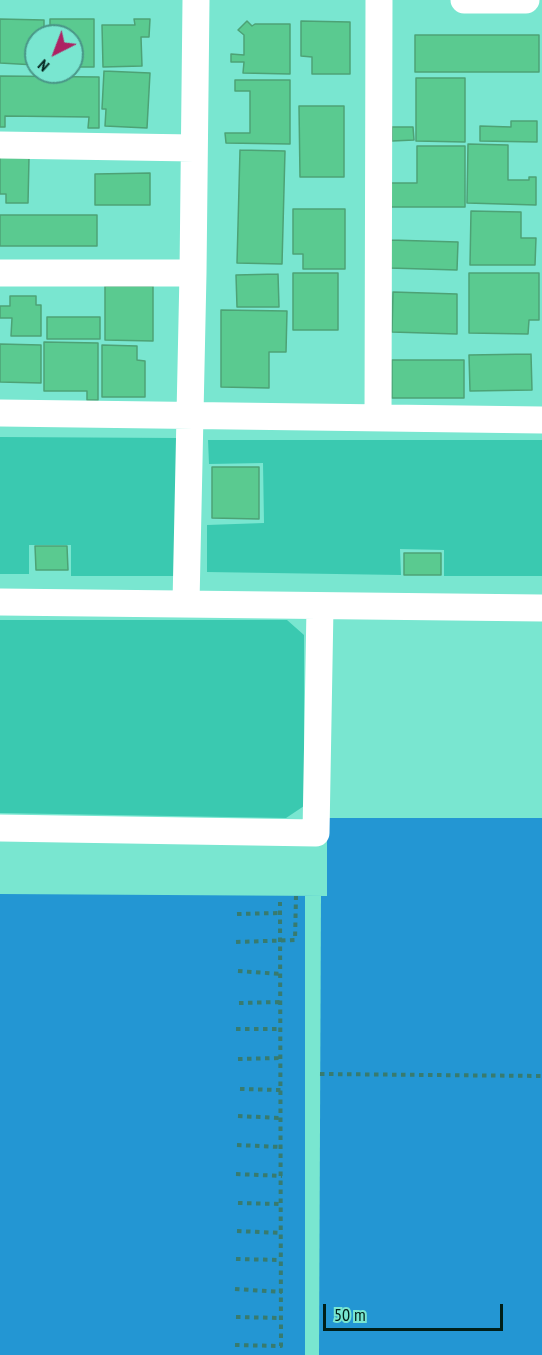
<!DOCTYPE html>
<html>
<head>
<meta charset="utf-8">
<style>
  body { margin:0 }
  #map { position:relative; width:542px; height:1355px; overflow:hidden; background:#79e6d0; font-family:"PT Sans Narrow",sans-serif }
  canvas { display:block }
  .north { position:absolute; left:24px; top:24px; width:60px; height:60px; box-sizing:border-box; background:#79e6d0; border:2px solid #499687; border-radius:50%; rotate:222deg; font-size:16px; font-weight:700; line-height:24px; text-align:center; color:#001f19 }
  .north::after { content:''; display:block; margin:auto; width:21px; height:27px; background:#ad2263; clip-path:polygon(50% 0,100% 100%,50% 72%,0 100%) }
  .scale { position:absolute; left:323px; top:1304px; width:180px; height:27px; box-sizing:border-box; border:3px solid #001f19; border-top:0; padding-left:8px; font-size:18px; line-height:21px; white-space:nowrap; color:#001f19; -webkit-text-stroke:4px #79e6d0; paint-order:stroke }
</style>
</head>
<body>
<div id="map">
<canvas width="542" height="1355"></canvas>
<div class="north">N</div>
<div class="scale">50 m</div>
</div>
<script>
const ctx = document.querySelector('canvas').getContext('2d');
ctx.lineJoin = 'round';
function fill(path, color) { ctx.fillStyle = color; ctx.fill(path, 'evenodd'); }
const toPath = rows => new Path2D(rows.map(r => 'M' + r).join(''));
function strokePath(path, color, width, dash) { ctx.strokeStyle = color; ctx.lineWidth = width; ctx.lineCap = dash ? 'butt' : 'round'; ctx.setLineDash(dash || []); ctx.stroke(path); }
const green = toPath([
  [0,437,177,438,177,576,71,576,71,545,29,545,29,574,0,574],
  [208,440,542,440,542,576,444,576,444,550,400,549,401,575,207,572,207,525,264,523,263,463,209,464],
  [0,620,287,620,304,635,304,806,286,818,0,813]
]);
const water = toPath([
  [327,818,542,818,542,1355,0,1355,0,894,327,896]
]);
const pier = toPath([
  [305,896,321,896,319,1355,305,1355]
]);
const building = toPath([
  [0,19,44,20,44,36,36,36,36,65,0,63,0,19],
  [50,19,94,19,94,67,72,67,72,36,50,36,50,19],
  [134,19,150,19,149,37,141,37,142,66,103,67,102,25,135,25,134,19],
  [247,21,252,26,255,24,290,24,290,74,243,73,244,62,231,62,231,54,244,55,244,35,238,30,247,21],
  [301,21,350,22,350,74,312,74,312,57,301,56,301,21],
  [415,35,539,35,539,72,415,72,415,35],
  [104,71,150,73,147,128,105,126,106,109,102,109,104,71],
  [0,76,99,77,99,128,88,128,89,117,5,116,5,127,0,127,0,76],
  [416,78,465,78,465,142,416,141,416,78],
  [235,80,290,80,290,144,226,143,225,133,250,133,250,91,235,91,235,80],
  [299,106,344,106,344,177,300,177,299,106],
  [511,121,537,121,537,142,480,141,480,126,511,127,511,121],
  [392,127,413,127,414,140,392,141,392,127],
  [468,144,508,145,508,180,529,180,529,177,536,177,536,205,467,203,468,144],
  [417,146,465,146,465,207,391,207,391,183,417,183,417,146],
  [240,150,285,151,282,264,237,263,240,150],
  [0,157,29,158,28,203,6,203,6,194,0,194,0,157],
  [150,173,150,205,95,205,95,174,150,173],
  [293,209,345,209,345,269,303,269,303,254,293,254,293,209],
  [471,211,521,212,521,238,536,238,535,265,470,265,471,211],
  [0,215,97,215,97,246,0,246,0,215],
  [390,240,458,242,457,270,389,268,390,240],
  [293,273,338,273,338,330,293,330,293,273],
  [469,273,539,273,539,320,529,320,528,334,469,333,469,273],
  [278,274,279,307,237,307,236,275,278,274],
  [105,286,153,286,153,341,105,340,105,286],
  [393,292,457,294,457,334,392,332,393,292],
  [10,296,36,296,36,305,41,305,41,336,11,336,12,318,0,318,0,306,10,306,10,296],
  [221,310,287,311,286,352,269,352,269,388,221,387,221,310],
  [47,317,100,317,100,339,47,339,47,317],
  [44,342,98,343,98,400,87,400,87,391,44,391,44,342],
  [0,344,41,345,41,383,0,382,0,344],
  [102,345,137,346,137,360,145,361,145,397,102,397,102,345],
  [531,354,532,390,470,391,469,355,531,354],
  [392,360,464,360,464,398,392,398,392,360],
  [212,467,259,467,259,519,212,518,212,467],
  [35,546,67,546,68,570,36,570,35,546],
  [404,553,441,553,441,575,404,575,404,553]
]);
const path = toPath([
  [237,914,280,913],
  [236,942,295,940,296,896],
  [238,971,281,974],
  [239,1003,281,1002],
  [236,1029,281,1029],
  [238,1059,281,1058],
  [320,1074,542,1076],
  [240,1089,281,1090],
  [238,1116,281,1118],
  [237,1145,281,1147],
  [236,1174,282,1176],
  [238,1203,281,1204],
  [237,1231,282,1233],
  [236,1259,281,1260],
  [235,1289,282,1292],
  [236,1317,282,1318],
  [235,1345,281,1346,280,902]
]);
const minor = toPath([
  [464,0,526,0],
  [0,145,194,148],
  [0,273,193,273],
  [0,413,542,420],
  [378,418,379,0],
  [0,602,542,608],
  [186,603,193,273,196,0],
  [0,828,316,833,320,607]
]);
fill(green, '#3ac9b0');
fill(water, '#2396d3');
fill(pier, '#79e6d0');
fill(building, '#5aca90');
strokePath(building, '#4da275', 1.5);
strokePath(path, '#387b6e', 4, [4.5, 4.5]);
strokePath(minor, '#fff', 27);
</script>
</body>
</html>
